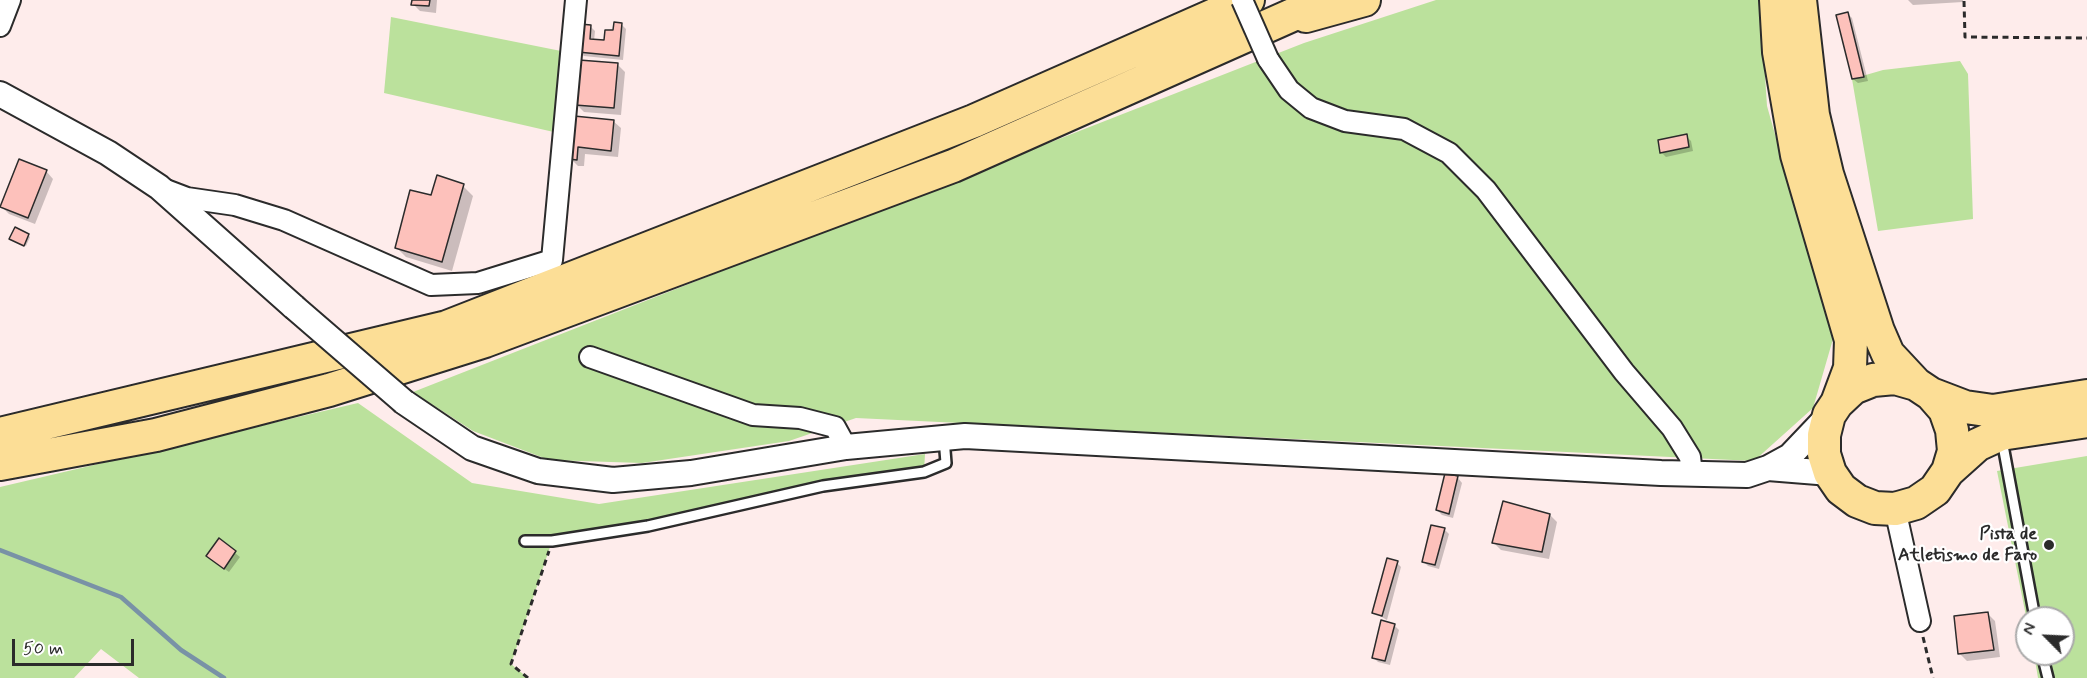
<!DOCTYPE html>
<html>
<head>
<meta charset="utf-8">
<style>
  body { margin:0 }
  #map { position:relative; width:2087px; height:678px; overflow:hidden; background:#feeceb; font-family:Mynerve,sans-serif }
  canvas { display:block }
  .north { position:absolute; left:2015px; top:606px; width:60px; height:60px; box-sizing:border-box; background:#fff; border:2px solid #aaa; border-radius:50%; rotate:294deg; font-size:16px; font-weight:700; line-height:24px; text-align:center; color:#2b2b2b }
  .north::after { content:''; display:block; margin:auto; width:21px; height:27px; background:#2b2b2b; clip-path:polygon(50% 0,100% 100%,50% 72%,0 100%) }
  .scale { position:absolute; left:12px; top:639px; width:122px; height:27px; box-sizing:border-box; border:3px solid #2b2b2b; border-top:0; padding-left:8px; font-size:18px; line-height:21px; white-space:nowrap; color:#2b2b2b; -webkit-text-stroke:4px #fff; paint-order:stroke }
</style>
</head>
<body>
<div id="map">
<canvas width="2087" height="678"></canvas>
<div class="north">N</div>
<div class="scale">50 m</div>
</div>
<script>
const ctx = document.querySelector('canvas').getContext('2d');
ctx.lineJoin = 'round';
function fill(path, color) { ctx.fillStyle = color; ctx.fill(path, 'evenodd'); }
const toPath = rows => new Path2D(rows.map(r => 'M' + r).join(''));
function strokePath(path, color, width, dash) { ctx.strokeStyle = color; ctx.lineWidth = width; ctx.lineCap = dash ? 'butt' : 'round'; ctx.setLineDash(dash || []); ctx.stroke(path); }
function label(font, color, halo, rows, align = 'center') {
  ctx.font = font + ' Mynerve,sans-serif'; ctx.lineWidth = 4.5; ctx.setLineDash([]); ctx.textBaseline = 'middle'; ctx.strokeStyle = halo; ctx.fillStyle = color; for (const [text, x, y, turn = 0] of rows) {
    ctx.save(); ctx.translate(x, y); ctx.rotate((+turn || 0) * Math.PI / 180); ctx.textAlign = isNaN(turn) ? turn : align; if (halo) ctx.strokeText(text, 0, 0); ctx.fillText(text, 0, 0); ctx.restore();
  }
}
const green = toPath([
  [1436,0,1760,0,1767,106,1833,339,1813,408,1754,461,856,418,789,441,642,463,549,460,473,431,413,392,1304,43],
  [391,17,561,51,558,133,384,93],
  [1960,61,1968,74,1973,219,1878,231,1852,79,1883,70],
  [358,403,472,483,599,504,925,454,924,472,823,486,552,541,511,664,528,678,139,678,101,649,74,678,0,678,0,487],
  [2087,456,2087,678,2038,678,2034,654,2063,654,2063,618,2027,618,2027,621,1997,471]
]);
const shadow = toPath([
  [413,0,437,0,436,13,420,11,413,4],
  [1908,0,1963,0,1963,2,1913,5],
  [1848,14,1852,18,1868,81,1858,83,1853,79],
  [621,24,626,29,623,60,584,56,579,52,590,26,595,31,594,41,606,42],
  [618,65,625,72,621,115,584,112,576,104],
  [575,117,613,121,621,128,618,157,585,154,584,166,578,166,571,159],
  [1686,136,1691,141,1693,151,1666,157,1661,152],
  [46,171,53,179,35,224,9,214,2,207],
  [463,186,473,196,452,271,406,257,396,247,432,197],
  [28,235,30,237,26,246,13,241],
  [1446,475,1458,478,1462,483,1453,518,1442,515,1437,510],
  [1550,515,1557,522,1549,559,1501,550,1494,543],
  [1444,529,1449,534,1439,569,1428,566,1423,561],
  [219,540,240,557,229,572,213,561],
  [1397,563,1401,567,1387,620,1373,612],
  [1988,614,1995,621,2000,657,1967,661,1960,654],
  [1394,625,1399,630,1390,665,1378,662,1373,657]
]);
const stream = toPath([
  [0,550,121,597,181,650,224,678]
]);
const building = toPath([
  [412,0,430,0,429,6,411,5,412,0],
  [1848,12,1864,77,1852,79,1836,15,1848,12],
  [614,22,622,23,619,56,578,52,580,24,591,25,590,39,604,40,605,30,613,30,614,22],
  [579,60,618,63,614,108,575,105,579,60],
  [574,116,614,120,611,151,578,147,577,160,569,159,574,116],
  [1687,134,1689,147,1660,153,1658,140,1687,134],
  [19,159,47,170,28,218,0,207,19,159],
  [437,175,464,184,442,262,395,248,410,190,431,195,437,175],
  [15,227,29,234,24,246,9,239,15,227],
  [1445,473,1458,476,1449,514,1436,510,1445,473],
  [1503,501,1550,514,1542,552,1492,543,1503,501],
  [1431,525,1445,528,1435,565,1422,562,1431,525],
  [219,538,236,551,224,569,206,556,219,538],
  [1387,558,1398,561,1382,616,1372,613,1387,558],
  [1988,612,1994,650,1958,654,1954,616,1988,612],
  [1381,620,1395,624,1385,661,1372,658,1381,620]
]);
const path = toPath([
  [1964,1,1965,37,2087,38],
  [1923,637,1933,678],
  [528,678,511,664,549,551]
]);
const service = toPath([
  [2002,440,2035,618],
  [525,541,552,541,648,526,823,486,924,472,946,463,944,438],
  [2042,654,2048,678]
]);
const minor = toPath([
  [0,26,10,0],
  [1268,59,1289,90,1311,108,1345,121,1404,129,1449,153,1486,190,1624,372,1672,428,1690,457,1692,474],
  [166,190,187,198,235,205,284,220,431,285,478,283,552,260,576,0],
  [590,357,753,415,800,418,835,427,846,447],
  [1895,509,1920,621]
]);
const tertiary = toPath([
  [0,94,108,153,159,187,294,307],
  [404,402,472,448,538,471,613,480,691,473,846,447,965,436,1661,473,1747,475,1768,468,1790,456,1829,415],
  [1768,468,1830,473]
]);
const primary = toPath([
  [1776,0,1779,52,1797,155,1851,340,1850,368,1837,403],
  [1800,0,1813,115,1827,174,1878,331,1888,354,1916,384],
  [1306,16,1364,0],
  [1931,394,1945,410,1952,430,1954,451,1948,471],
  [2087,396,1993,411,1965,407,1931,394,1916,384,1895,378,1873,380,1853,388,1837,403,1829,415,1824,435,1824,454,1830,473,1841,489,1857,501,1875,508,1895,509,1916,503,1935,490,1948,471,1977,445,2001,434,2087,421],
  [0,434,447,327,974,121,1248,0],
  [0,464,156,435,329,390,485,341,953,166,1326,0]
]);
const minorBridge = toPath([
  [1242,0,1268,59]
]);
const tertiaryBridge = toPath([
  [294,307,404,402]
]);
const markers = [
  [2049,545,6,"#2b2b2b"]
];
const poiNames = [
  ["Pista de",2037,535],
  ["Atletismo de Faro",2037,556]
];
fill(green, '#bbe19c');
fill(shadow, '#0003');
strokePath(stream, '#7992a6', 4.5);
fill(building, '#fdc1bb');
strokePath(building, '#2b2b2b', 1.5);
strokePath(service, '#2b2b2b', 14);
strokePath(minor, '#2b2b2b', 24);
strokePath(tertiary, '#2b2b2b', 28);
strokePath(primary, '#2b2b2b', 36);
strokePath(path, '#2b2b2b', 3, [6, 4.5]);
strokePath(service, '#fff', 9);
strokePath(minor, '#fff', 20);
strokePath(tertiary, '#fff', 24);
strokePath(primary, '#fcde96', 32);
strokePath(minorBridge, '#2b2b2b', 24, []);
strokePath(tertiaryBridge, '#2b2b2b', 28, []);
strokePath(minorBridge, '#fff', 20);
strokePath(tertiaryBridge, '#fff', 24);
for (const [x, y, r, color] of markers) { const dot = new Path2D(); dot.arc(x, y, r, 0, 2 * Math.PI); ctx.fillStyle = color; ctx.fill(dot); strokePath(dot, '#fff', 2); }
label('bold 18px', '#2b2b2b', '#fff', poiNames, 'right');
</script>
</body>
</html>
